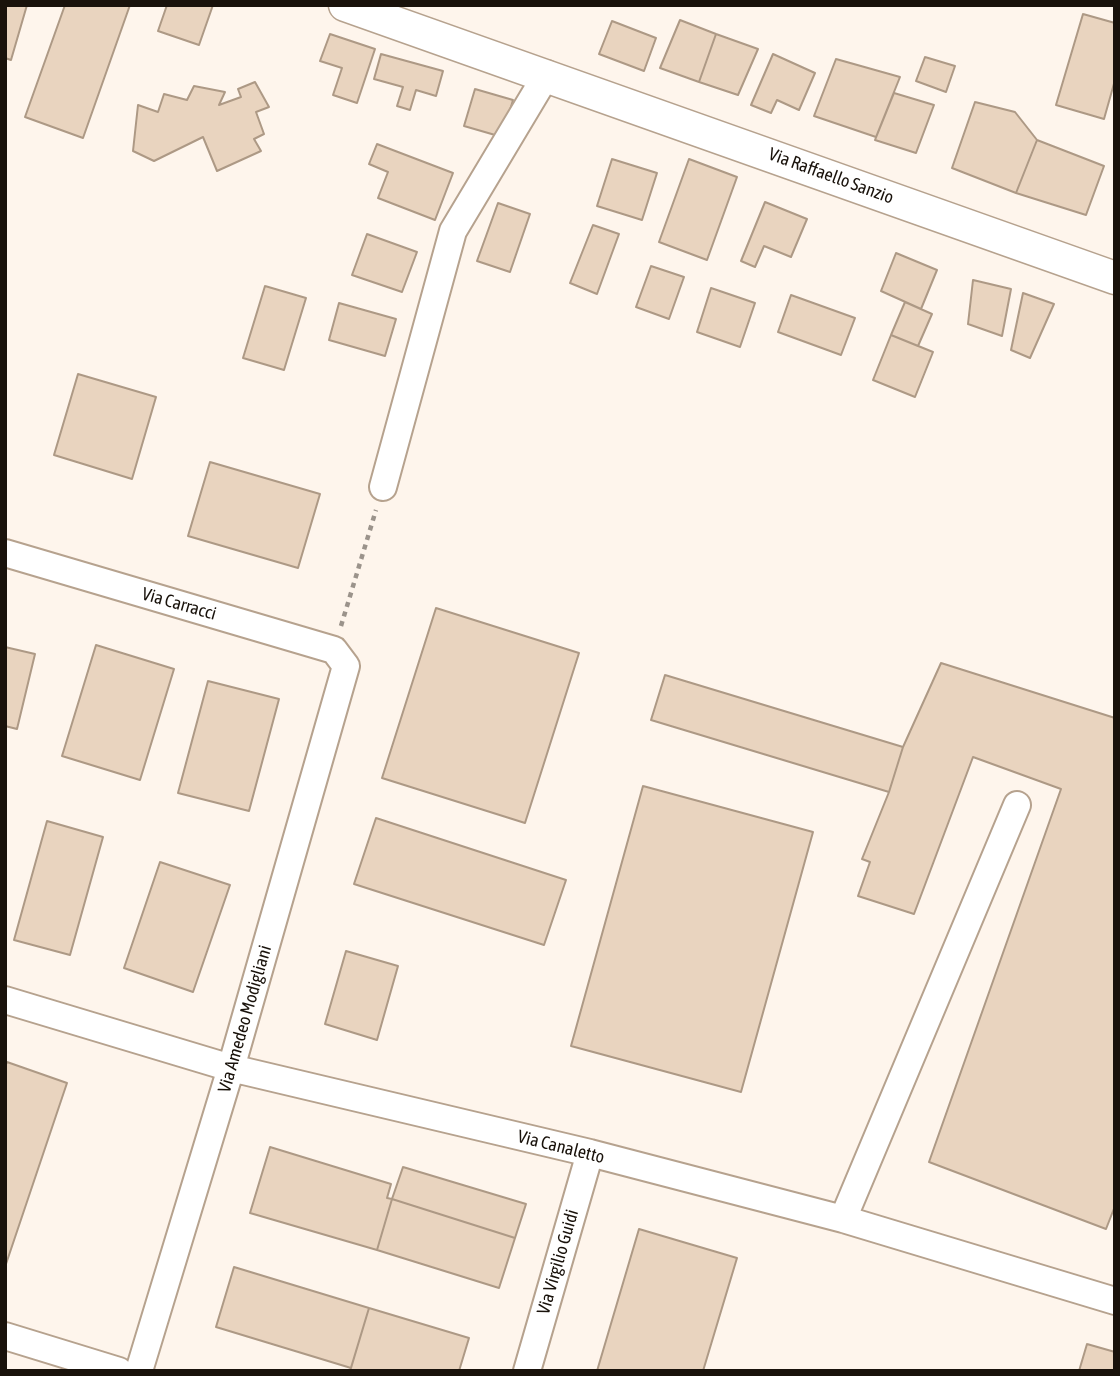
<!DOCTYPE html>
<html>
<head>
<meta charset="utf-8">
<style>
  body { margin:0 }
  #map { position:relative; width:1120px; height:1376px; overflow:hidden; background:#fef5ec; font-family:"Asap Condensed",sans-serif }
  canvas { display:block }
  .frame { position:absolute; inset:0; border:7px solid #19120b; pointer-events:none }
</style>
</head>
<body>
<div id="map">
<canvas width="1120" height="1376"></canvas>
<div class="frame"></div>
</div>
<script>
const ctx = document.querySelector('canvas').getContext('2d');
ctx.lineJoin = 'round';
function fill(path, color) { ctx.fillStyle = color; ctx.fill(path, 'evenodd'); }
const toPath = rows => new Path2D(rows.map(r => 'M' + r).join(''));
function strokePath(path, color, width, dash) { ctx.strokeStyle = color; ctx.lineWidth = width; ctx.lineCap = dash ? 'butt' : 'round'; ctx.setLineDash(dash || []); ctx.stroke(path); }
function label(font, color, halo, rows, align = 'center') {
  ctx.font = font + ' "Asap Condensed",sans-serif'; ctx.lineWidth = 5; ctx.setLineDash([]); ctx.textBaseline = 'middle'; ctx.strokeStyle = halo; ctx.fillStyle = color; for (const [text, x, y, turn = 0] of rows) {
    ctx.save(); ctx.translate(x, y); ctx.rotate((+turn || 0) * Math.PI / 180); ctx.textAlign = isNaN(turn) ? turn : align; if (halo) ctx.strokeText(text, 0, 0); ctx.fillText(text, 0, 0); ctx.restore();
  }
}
const building = toPath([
  [5,5,27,5,11,60,5,58,5,5],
  [65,5,130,5,83,138,25,117,65,5],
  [167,5,213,5,199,45,158,31,167,5],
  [1083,14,1115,23,1115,80,1104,119,1056,105,1083,14],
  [680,20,716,34,699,82,660,68,680,20],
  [612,21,656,38,644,71,599,54,612,21],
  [330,34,375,49,357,103,333,95,342,68,320,61,330,34],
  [716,34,758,49,738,95,699,82,716,34],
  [381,54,443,71,436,96,416,90,410,110,397,106,403,87,374,79,381,54],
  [773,54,815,73,799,110,777,100,771,113,751,105,773,54],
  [925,57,955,66,946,92,916,81,925,57],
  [836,59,900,77,876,137,814,116,836,59],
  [255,82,269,107,256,112,264,134,254,139,261,151,217,171,203,137,154,161,133,151,138,105,158,112,164,94,187,100,194,86,225,92,219,105,241,97,238,89,255,82],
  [475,89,513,100,502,137,464,126,475,89],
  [894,93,934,105,916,153,875,140,894,93],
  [975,102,1015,112,1037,140,1016,193,952,168,975,102],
  [1037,140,1104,166,1086,215,1016,193,1037,140],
  [377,144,453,173,435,220,378,198,388,172,369,164,377,144],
  [612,159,657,173,642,220,597,206,612,159],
  [689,159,737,177,707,260,659,242,689,159],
  [765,202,807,219,791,257,764,246,755,267,741,261,765,202],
  [498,203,530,214,510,272,477,261,498,203],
  [593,225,619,234,597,294,570,283,593,225],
  [367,234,417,252,402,292,352,275,367,234],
  [896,253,937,270,921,309,881,291,896,253],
  [651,266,684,277,669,319,636,307,651,266],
  [973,280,1011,289,1002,336,968,324,973,280],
  [265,286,306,298,284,370,243,358,265,286],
  [711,288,755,303,740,347,697,332,711,288],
  [1023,293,1054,304,1030,358,1011,350,1023,293],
  [791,295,855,318,841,355,778,332,791,295],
  [905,302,932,314,918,346,891,335,905,302],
  [339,303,396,319,385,356,329,340,339,303],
  [891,335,933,352,915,397,873,380,891,335],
  [78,374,156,397,132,479,54,455,78,374],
  [210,462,320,494,298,568,188,536,210,462],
  [436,608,579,653,525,823,382,778,436,608],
  [96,645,174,669,140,780,62,756,96,645],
  [5,647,35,654,17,729,5,726,5,647],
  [941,663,1115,718,1115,1206,1106,1229,929,1162,1061,789,973,757,914,914,858,896,870,862,862,859,889,792,903,747,941,663],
  [665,675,903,747,889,792,651,720,665,675],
  [208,681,279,699,249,811,178,793,208,681],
  [643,786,813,832,741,1092,571,1046,643,786],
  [376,818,566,880,544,945,354,884,376,818],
  [47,821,103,837,70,955,14,940,47,821],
  [160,862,230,885,193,992,124,968,160,862],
  [346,951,398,966,377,1040,325,1024,346,951],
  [7,1062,67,1083,6,1264,5,1067,7,1062],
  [270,1147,391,1184,387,1198,392,1199,377,1250,250,1213,270,1147],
  [403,1167,526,1204,515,1238,392,1199,403,1167],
  [392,1199,515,1238,499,1288,377,1250,392,1199],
  [639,1229,737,1258,703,1371,597,1371,639,1229],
  [234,1267,369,1308,351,1368,216,1327,234,1267],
  [369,1308,469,1338,459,1371,350,1371,369,1308],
  [1087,1344,1115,1352,1115,1371,1079,1371,1087,1344]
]);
const path = toPath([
  [341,626,376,510]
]);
const minor = toPath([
  [383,487,453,231,547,74],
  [5,553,334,650,346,666,231,1068,139,1371],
  [5,1000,231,1068,590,1153,843,1219,1115,1301],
  [843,1219,1017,805],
  [5,1336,119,1371],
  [527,1371,590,1153]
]);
const major = toPath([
  [345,5,1115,278]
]);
const streetNames = [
  ["Via Raffaello Sanzio",831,176,20],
  ["Via Carracci",179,604,16],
  ["Via Amedeo Modigliani",245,1019,-74],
  ["Via Canaletto",561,1147,14],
  ["Via Virgilio Guidi",558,1262,-74]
];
fill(building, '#e9d4bf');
strokePath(building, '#ad9985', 2);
strokePath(minor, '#b6a28e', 30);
strokePath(major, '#b6a28e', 35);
strokePath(path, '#9b938b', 4.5, [5, 5]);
strokePath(minor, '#fff', 26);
strokePath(major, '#fff', 32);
label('18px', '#19120b', '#fff', streetNames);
</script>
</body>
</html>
